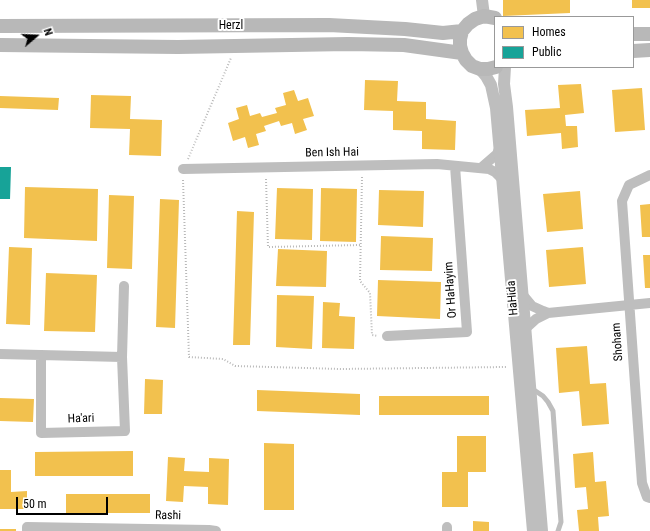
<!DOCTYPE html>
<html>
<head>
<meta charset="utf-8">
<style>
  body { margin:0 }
  #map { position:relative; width:650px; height:531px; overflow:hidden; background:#fff; font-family:"Roboto Condensed",sans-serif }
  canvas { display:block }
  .legend { position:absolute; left:494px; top:16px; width:140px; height:52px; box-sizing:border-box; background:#fff; border:1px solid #999; margin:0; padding:5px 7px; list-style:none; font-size:12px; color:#000 }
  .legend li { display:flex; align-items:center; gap:8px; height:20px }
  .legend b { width:20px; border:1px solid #999 }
  .north { position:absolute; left:16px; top:16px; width:40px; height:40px; -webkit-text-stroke:3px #fff; paint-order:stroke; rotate:71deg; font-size:11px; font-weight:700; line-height:16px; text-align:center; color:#000 }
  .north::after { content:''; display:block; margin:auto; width:14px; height:18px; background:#000; clip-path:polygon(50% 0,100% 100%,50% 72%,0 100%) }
  .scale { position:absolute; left:16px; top:497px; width:92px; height:18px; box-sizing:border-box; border:2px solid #000; border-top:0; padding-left:5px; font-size:12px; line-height:14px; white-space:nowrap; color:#000; -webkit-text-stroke:3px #fff; paint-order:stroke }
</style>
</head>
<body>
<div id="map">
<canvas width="650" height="531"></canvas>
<ul class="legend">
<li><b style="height:11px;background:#f2c14e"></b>Homes</li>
<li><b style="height:11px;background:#17a398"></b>Public</li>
</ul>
<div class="north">N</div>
<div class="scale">50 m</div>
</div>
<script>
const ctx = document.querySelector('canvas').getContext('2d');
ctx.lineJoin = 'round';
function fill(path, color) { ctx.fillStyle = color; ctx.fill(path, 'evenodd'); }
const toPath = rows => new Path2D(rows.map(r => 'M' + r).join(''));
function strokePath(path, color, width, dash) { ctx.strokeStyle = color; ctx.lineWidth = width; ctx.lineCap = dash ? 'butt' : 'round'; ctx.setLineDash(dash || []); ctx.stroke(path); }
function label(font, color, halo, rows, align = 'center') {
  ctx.font = font + ' "Roboto Condensed",sans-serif'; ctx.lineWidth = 4; ctx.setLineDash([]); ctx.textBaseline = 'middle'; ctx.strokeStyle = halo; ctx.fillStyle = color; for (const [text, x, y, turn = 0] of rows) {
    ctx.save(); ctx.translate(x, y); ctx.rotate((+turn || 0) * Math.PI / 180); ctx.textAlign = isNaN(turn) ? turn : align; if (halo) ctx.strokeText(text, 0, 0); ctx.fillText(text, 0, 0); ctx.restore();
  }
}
const homes = toPath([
  [503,0,570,0,570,13,503,16],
  [632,0,650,0,650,8,632,8],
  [365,80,398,81,397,101,426,102,426,119,456,121,455,150,422,149,422,131,393,130,393,111,364,110],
  [581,84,584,113,565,115,566,126,577,126,578,147,562,149,561,133,527,136,525,110,560,108,558,85],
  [642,88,645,130,615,132,612,90],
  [294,90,298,101,308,98,314,116,303,119,307,130,295,134,292,123,281,126,279,121,264,126,266,131,256,134,259,145,248,148,245,137,233,141,228,123,239,119,236,108,247,105,250,116,260,113,262,117,277,113,275,108,286,105,283,93],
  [91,95,131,96,130,119,162,120,161,156,129,155,130,129,90,128],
  [0,96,59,98,58,110,0,108],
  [25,187,98,189,97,241,24,238],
  [277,188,313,189,312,240,275,239],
  [321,188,357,189,356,242,320,241],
  [379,190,424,191,423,227,378,225],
  [580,191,583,229,547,232,543,194],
  [109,195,134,196,132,269,107,268],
  [160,199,179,200,175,328,156,327],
  [650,204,650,237,642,237,640,205],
  [237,211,254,212,250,345,233,345],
  [381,236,433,238,432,271,380,270],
  [9,247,32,248,30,325,6,324],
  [583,247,586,284,549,287,546,250],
  [278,249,327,251,326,287,276,286],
  [643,255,650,255,650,288,645,288],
  [46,273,97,275,95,332,44,331],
  [378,280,441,282,440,319,377,316],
  [277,295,314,296,312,349,276,347],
  [323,302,340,303,339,316,355,317,354,349,322,348],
  [587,346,590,384,606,383,609,424,582,426,579,391,559,393,556,348],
  [145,379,163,380,162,414,144,414],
  [257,390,360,394,360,415,257,411],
  [379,396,489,396,489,415,379,415],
  [0,398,34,399,33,422,0,421],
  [457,436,486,436,486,472,468,472,468,507,442,507,442,472,457,472],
  [264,443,294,444,294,510,264,510],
  [133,451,133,476,35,476,35,452],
  [593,452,595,482,606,481,609,516,598,517,599,531,579,531,577,510,588,509,586,487,575,488,573,454],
  [168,457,185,458,184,471,209,472,209,458,229,459,228,505,208,504,208,487,184,486,183,502,166,501],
  [0,470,11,470,11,492,27,491,27,509,0,509],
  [66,494,150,494,150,513,66,513],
  [473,521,489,522,489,531,473,531],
  [0,529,16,529,16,531,0,531]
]);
const public = toPath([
  [0,167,11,167,10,199,0,199]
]);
const path = toPath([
  [188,159,231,58],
  [362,177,360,281,370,293,372,335,378,336],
  [266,179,268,247,361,245],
  [183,180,189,357,223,359,235,366,341,369,506,367]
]);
const service = toPath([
  [531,388,543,396,548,402,553,411,560,509,561,522,558,531]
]);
const minor = toPath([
  [482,167,497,154,500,146],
  [183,169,437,164,489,169,495,172,503,180],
  [650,175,629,185,622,201,642,483,647,497,650,498],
  [522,294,532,306,543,311,548,313,650,303],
  [525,329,536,319,548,313],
  [387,336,467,332,455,166],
  [0,354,122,357,124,286],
  [41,355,41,433,125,431,122,357],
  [447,527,447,531],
  [27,531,27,527,209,530,216,531]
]);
const tertiary = toPath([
  [482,0,484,16],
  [505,67,504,84,507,107,542,531],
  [480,69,486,76,491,85,496,108,533,531]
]);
const secondary = toPath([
  [495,18,484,16,475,19,468,24,462,31,460,39,460,46,462,53,466,60,472,66,480,69,488,69,496,67],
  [0,26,329,25,405,29,443,33,462,31],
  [633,34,650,34],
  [0,45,178,47,348,44,404,45,462,53],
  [633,51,650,50]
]);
const streetNames = [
  ["Herzl",231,26],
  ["Ben Ish Hai",332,153,-1],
  ["Or HaHayim",451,290,-94],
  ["HaHida",513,298,-95],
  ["Shoham",618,342,-94],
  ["Ha'ari",81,419,-2],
  ["Rashi",168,516,1]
];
fill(homes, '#f2c14e');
fill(public, '#17a398');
strokePath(path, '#b9b9b9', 2, [1, 2]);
strokePath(service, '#bebebe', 5);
strokePath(minor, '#bebebe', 10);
strokePath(tertiary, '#bebebe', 12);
strokePath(secondary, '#b8b8b8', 14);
label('12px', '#000', '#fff', streetNames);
</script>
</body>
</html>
